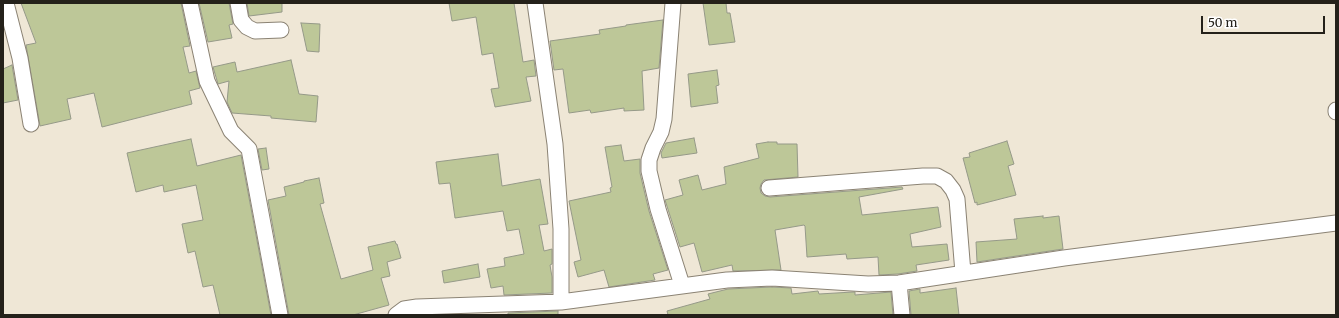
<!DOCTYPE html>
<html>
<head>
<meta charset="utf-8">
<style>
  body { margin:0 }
  #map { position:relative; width:1339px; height:318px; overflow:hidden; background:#efe7d6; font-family:Merriweather,serif }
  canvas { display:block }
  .frame { position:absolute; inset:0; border:4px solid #24211a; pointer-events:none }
  .scale { position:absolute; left:1201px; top:16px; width:124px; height:18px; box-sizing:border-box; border:2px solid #24211a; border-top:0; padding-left:5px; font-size:12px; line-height:14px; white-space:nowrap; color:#24211a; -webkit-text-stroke:3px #fff; paint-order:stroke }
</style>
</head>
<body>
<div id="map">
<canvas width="1339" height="318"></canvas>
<div class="frame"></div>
<div class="scale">50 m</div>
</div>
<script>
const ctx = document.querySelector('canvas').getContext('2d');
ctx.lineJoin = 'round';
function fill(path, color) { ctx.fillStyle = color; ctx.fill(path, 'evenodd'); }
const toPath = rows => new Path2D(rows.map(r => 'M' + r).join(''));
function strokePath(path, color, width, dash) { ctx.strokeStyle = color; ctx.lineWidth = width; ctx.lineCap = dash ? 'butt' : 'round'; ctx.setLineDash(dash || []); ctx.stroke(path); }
const building = toPath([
  [21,3,181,3,190,46,183,47,189,73,196,71,200,88,189,91,192,104,102,127,94,93,67,99,71,119,40,126,26,45,36,43,21,3],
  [199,3,229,3,233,24,229,25,232,38,208,42,199,3],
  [247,3,282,3,282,12,249,16,247,3],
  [449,3,514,3,523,62,534,60,536,76,526,77,531,101,495,107,491,89,499,88,493,53,482,55,476,17,452,21,449,3],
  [703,3,726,3,727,13,730,13,735,42,709,45,703,3],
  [663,20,659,68,642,71,644,110,624,111,624,108,591,113,590,110,569,113,563,69,554,70,550,41,600,34,599,30,626,26,626,25,663,20],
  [301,23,320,24,319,52,307,51,301,23],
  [291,60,299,94,318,96,316,122,271,118,271,116,232,113,227,102,229,81,218,84,213,67,235,62,237,72,291,60],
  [12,65,18,100,3,103,3,69,12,65],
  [717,70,719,85,716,86,718,103,691,107,688,74,717,70],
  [694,138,697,153,662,158,661,153,666,143,694,138],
  [191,139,197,166,241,155,271,315,220,315,213,285,203,287,195,251,188,253,182,224,203,220,196,185,164,192,163,185,136,192,127,153,191,139],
  [1007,141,1014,164,1008,166,1016,195,977,205,977,202,975,203,963,158,970,157,969,153,1007,141],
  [768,142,777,142,777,144,797,144,798,177,764,180,761,184,760,188,761,193,765,196,770,197,902,187,903,189,859,197,862,215,938,207,941,227,910,234,912,247,947,244,949,260,916,265,917,271,898,274,879,275,878,257,847,259,846,254,807,257,805,226,804,225,775,230,781,270,733,271,732,265,702,272,694,243,680,247,665,200,683,195,679,180,698,175,702,190,726,184,724,167,759,158,756,144,768,142],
  [621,145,624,161,640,159,640,173,649,211,668,270,653,274,655,280,609,287,604,270,578,277,574,262,581,260,569,201,611,192,610,188,612,187,605,147,621,145],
  [266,148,269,169,262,170,258,149,266,148],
  [498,154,502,186,540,179,548,224,539,225,544,251,552,249,552,264,550,265,552,277,552,293,504,295,503,286,491,288,487,269,505,266,504,258,524,254,519,229,507,231,503,211,455,218,450,183,439,184,436,162,498,154],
  [319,178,324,203,320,204,341,279,373,270,368,247,395,241,396,244,397,244,401,258,387,262,390,276,381,278,389,305,353,315,289,315,268,200,286,196,284,187,304,182,304,181,319,178],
  [1043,216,1043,218,1059,216,1063,249,977,262,976,242,1017,239,1014,219,1043,216],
  [478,264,480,277,444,283,442,271,478,264],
  [772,287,791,288,792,294,818,291,819,294,853,292,855,292,855,295,891,292,893,315,668,315,667,311,710,299,708,294,728,289,772,287],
  [956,288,959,315,911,315,909,291,920,289,920,293,956,288],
  [558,311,558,315,508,315,508,313,558,311]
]);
const minor = toPath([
  [6,3,20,58,31,124],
  [190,3,207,81,231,131,249,149,280,315],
  [238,3,241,20,247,27,255,31,281,30],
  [535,3,555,144,561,229,561,302],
  [673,3,664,119,661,132,653,148,649,160,649,171,658,209,682,285],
  [1336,110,1336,112],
  [769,188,923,176,937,176,946,181,953,190,957,199,963,273],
  [899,283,902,315],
  [396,315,404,309,417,307,561,302,727,280,772,278,868,284,899,283,1064,258,1336,223]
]);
fill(building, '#bdc798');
strokePath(building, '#959988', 1);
strokePath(minor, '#8b8374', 17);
strokePath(minor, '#fff', 15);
</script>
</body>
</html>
